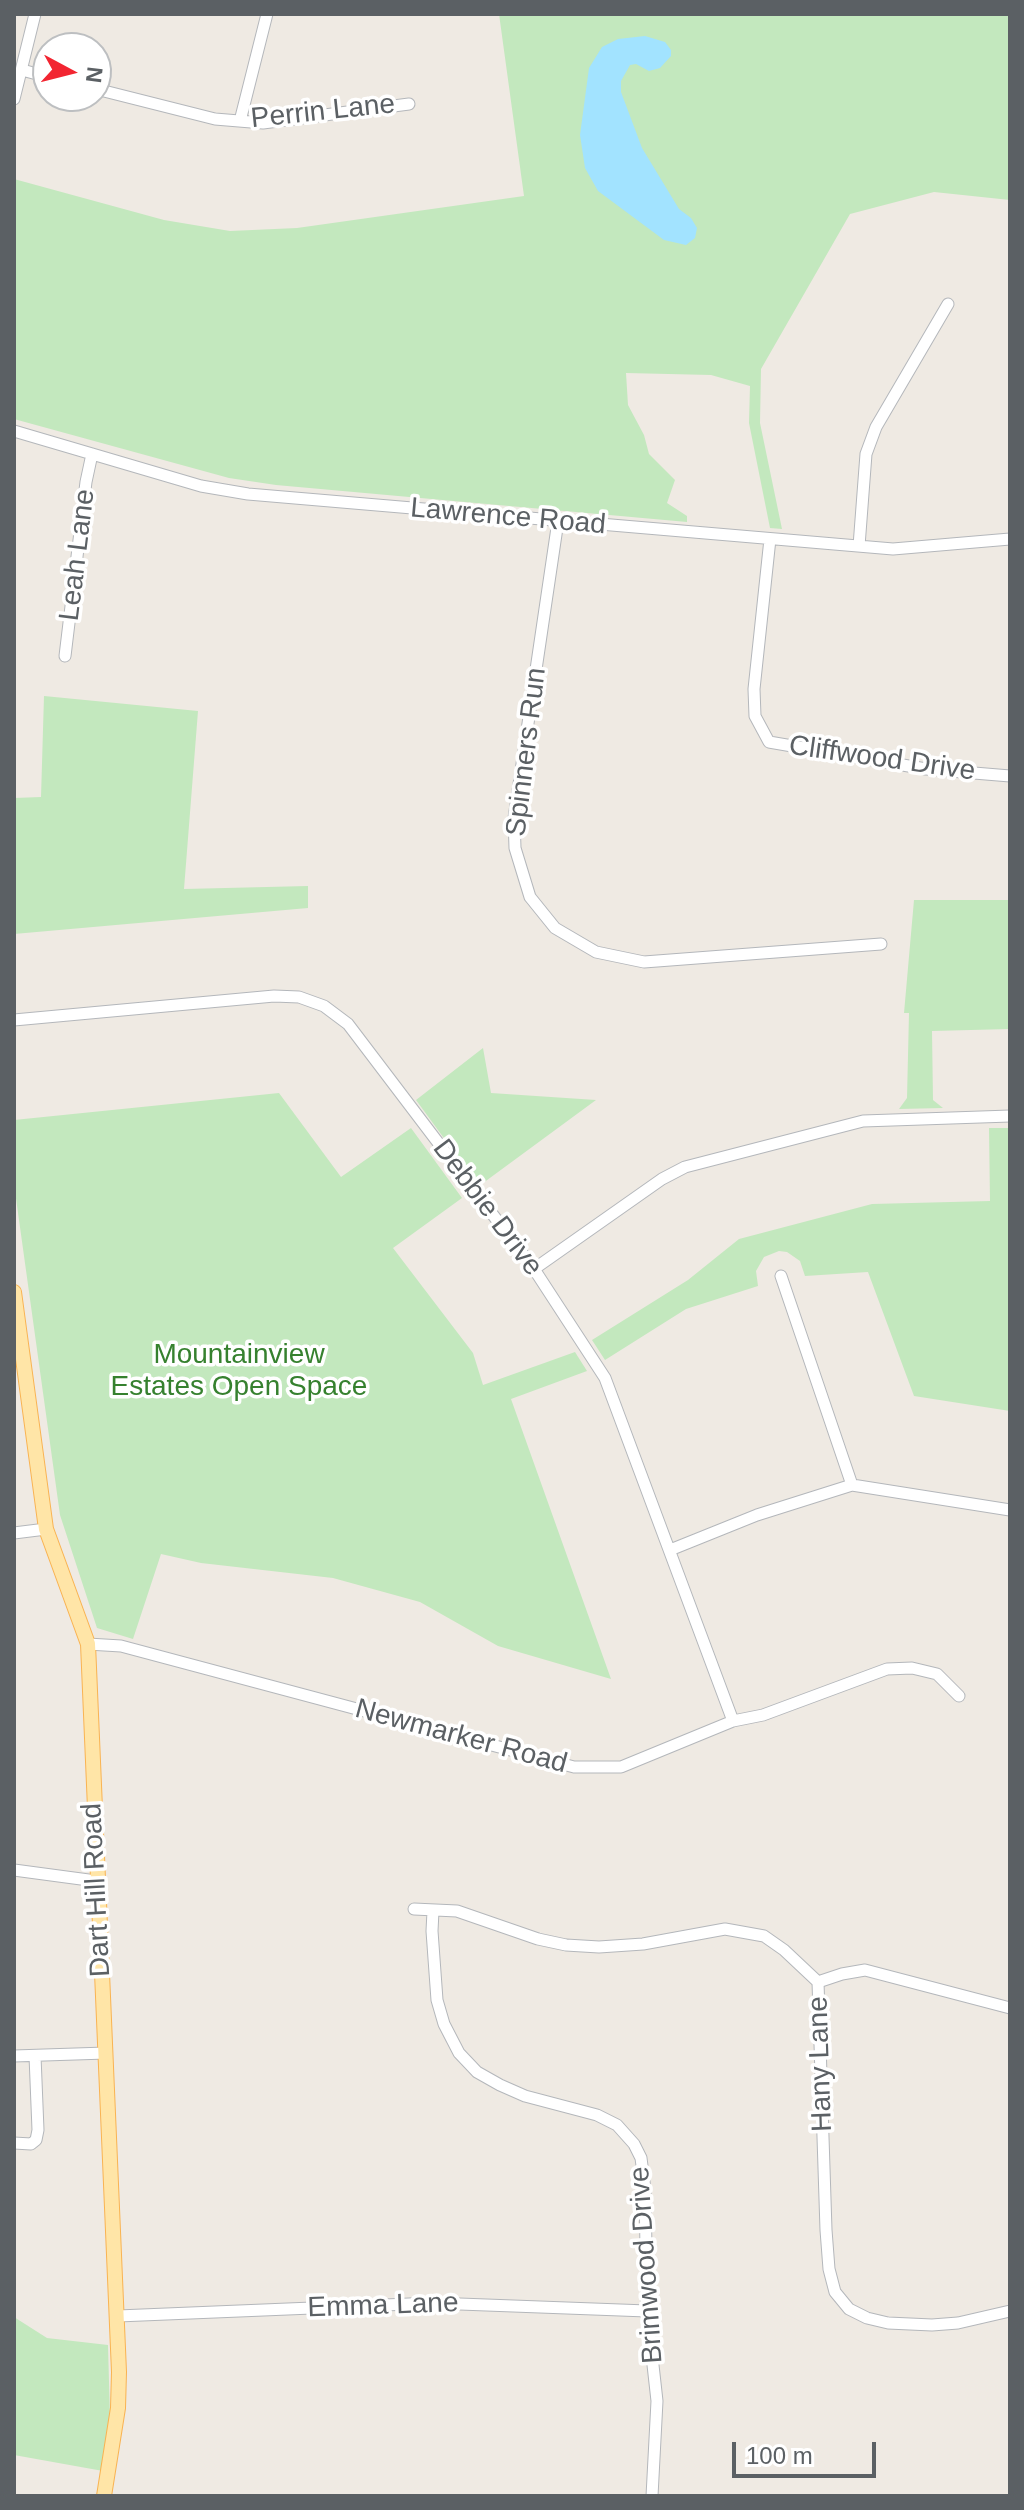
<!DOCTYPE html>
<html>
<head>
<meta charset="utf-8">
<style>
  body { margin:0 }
  #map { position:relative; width:1024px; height:2510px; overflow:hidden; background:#efeae3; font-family:Helvetica,sans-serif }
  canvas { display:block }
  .frame { position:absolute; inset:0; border:16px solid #5b6064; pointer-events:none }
  .north { position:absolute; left:32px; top:32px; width:80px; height:80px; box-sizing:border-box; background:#fff; border:2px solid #bdbfc1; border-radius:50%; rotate:97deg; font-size:22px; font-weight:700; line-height:32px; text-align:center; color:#5b6064 }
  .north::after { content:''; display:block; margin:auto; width:28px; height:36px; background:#f22531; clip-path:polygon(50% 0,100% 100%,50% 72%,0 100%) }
  .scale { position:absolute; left:732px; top:2442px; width:144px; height:36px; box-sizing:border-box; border:4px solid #5b6064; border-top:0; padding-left:10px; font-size:24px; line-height:28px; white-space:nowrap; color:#5b6064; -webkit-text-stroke:6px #fff; paint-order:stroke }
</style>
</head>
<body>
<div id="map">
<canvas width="1024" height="2510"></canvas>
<div class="frame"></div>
<div class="north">N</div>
<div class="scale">100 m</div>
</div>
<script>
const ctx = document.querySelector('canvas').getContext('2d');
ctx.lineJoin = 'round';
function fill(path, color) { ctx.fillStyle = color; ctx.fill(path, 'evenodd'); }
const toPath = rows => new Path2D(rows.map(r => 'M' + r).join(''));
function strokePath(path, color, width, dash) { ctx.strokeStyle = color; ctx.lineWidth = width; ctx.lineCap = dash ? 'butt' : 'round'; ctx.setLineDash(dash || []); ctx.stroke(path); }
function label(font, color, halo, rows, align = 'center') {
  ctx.font = font + ' Helvetica,sans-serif'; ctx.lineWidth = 7; ctx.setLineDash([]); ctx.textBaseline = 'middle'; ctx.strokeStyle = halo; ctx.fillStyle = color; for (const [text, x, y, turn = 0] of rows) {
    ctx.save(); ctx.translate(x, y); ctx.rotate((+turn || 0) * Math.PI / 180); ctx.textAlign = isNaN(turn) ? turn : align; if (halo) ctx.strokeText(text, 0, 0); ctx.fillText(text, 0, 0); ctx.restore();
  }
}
const green = toPath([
  [499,14,1010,14,1010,200,934,192,850,214,761,369,760,423,782,529,770,528,749,423,750,386,711,375,626,373,628,405,644,435,649,454,675,480,667,503,687,516,687,522,276,485,229,478,14,419,14,179,164,220,230,231,297,228,524,196],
  [44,696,198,711,184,889,308,886,308,908,14,934,14,798,41,797],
  [914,900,1010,900,1010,1029,932,1031,933,1100,943,1108,899,1109,907,1098,909,1013,904,1013],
  [483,1048,491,1093,596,1100,479,1186,416,1100],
  [279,1093,341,1177,411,1128,462,1198,393,1248,473,1353,483,1385,575,1352,587,1371,511,1399,611,1679,498,1646,420,1602,333,1578,201,1563,161,1554,133,1639,97,1628,60,1515,14,1184,14,1120],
  [989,1128,1009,1128,1010,1411,914,1396,868,1272,805,1276,800,1261,787,1252,779,1251,764,1257,756,1271,758,1286,686,1309,605,1360,592,1340,688,1280,739,1239,872,1204,990,1201],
  [14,2317,47,2338,108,2345,110,2418,103,2471,14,2455]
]);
const water = toPath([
  [645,36,665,42,671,50,671,56,660,68,649,71,636,64,630,65,621,81,621,92,642,148,679,209,691,218,697,228,695,238,686,245,664,240,598,191,585,168,580,135,589,68,602,47,618,39]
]);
const minor = toPath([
  [22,70,48,77],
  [96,89,215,119,263,123,409,104],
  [14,99,35,14],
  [240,121,267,14],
  [14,431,201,486,248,494,893,549,1010,539],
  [558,521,514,818,515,848,530,897,555,928,596,952,644,962,881,944],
  [770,539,754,689,755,716,769,742,926,769,1010,776],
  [859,546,866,454,876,427,948,304],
  [65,656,86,482,92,454],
  [14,1020,274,996,299,997,324,1006,348,1024,534,1269,605,1378,733,1721],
  [534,1269,662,1179,685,1167,863,1121,1010,1116],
  [781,1276,852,1485],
  [14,1533,46,1529],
  [670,1550,757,1515,852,1485,1010,1510],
  [88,1644,121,1646,574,1767,621,1767,733,1721,763,1715,887,1669,912,1668,937,1674,959,1696],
  [14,1870,96,1881],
  [414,1909,457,1911,538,1939,566,1945,599,1947,643,1944,725,1929,764,1936,784,1950,818,1982,826,2230,829,2269,835,2292,849,2309,867,2318,888,2323,932,2325,958,2323,1010,2311],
  [433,1911,432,1931,437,2000,444,2024,459,2053,477,2072,500,2085,525,2096,597,2115,617,2125,634,2144,641,2158,645,2189,647,2311,657,2401,652,2496],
  [818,1982,842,1974,865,1970,1010,2008],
  [14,2056,106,2053],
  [14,2143,31,2144,36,2140,38,2130,35,2056],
  [118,2316,433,2303,647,2311]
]);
const major = toPath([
  [14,1292,46,1529,88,1644,119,2372,118,2408,104,2496]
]);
const streetNames = [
  ["Perrin Lane",323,112,-6],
  ["Lawrence Road",508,517,5],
  ["Leah Lane",78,555,-83],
  ["Spinners Run",527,752,-83],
  ["Cliffwood Drive",882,759,8],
  ["Debbie Drive",487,1208,53],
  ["Newmarker Road",461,1737,15],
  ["Dart Hill Road",97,1890,-93],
  ["Hany Lane",821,2064,-92],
  ["Brimwood Drive",647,2265,-94],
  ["Emma Lane",383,2306,-2]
];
const parkNames = [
  ["Mountainview",239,1355],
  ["Estates Open Space",239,1387]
];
fill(green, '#c3e8be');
fill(water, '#a2e3ff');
strokePath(minor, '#b4b7bb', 13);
strokePath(major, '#f9b352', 16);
strokePath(minor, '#fff', 11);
strokePath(major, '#ffe5a7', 14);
label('28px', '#5b6064', '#fff', streetNames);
label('28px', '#36812f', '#fff', parkNames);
</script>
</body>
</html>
